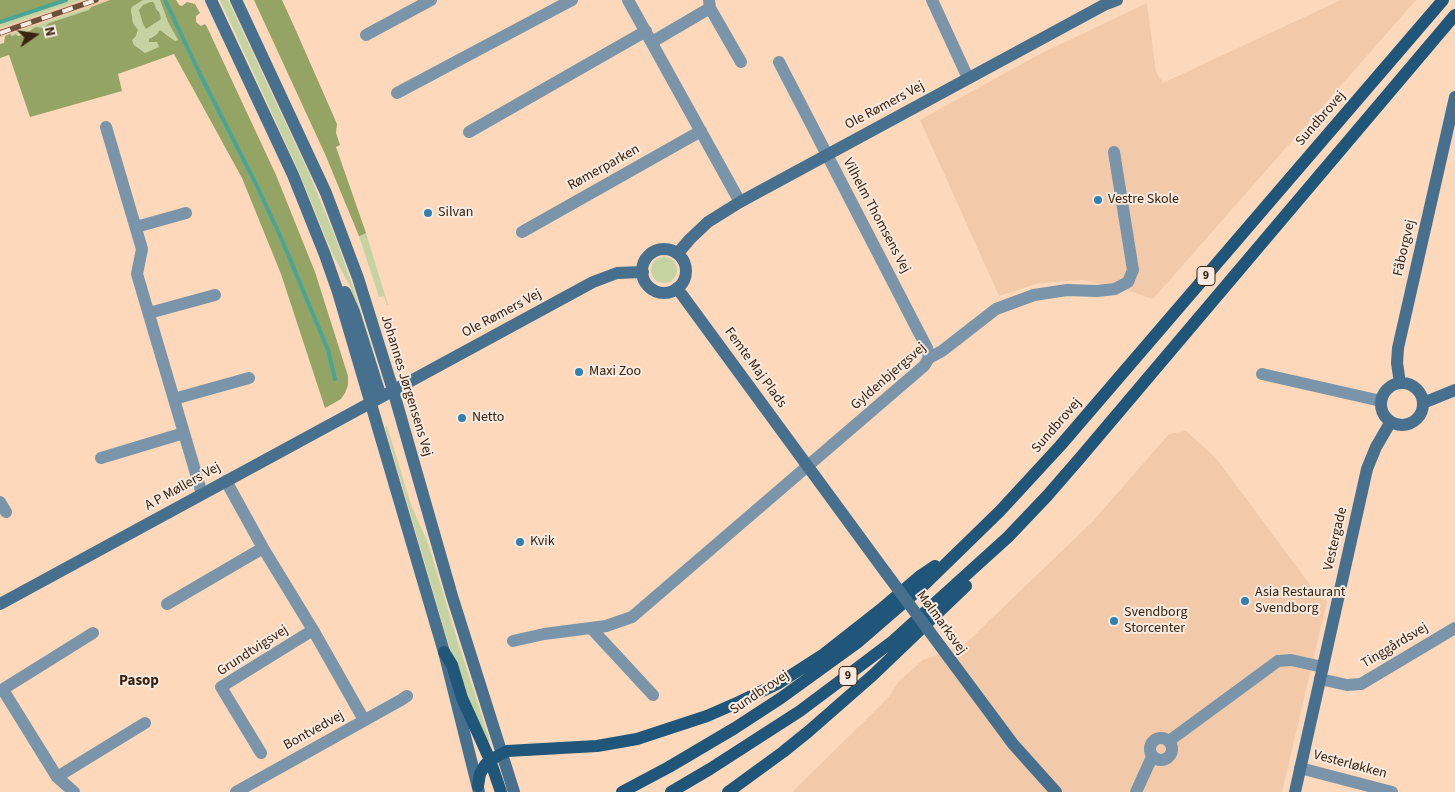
<!DOCTYPE html>
<html>
<head>
<meta charset="utf-8">
<style>
  body { margin:0 }
  #map { position:relative; width:1455px; height:792px; overflow:hidden; background:#fdd8ba; font-family:"Source Sans 3",sans-serif }
  canvas { display:block }
  .north { position:absolute; left:10px; top:10px; width:50px; height:50px; -webkit-text-stroke:4px #f7eae0; paint-order:stroke; rotate:77deg; font-size:14px; font-weight:700; line-height:20px; text-align:center; color:#3a230e }
  .north::after { content:''; display:block; margin:auto; width:18px; height:22px; background:#3a230e; clip-path:polygon(50% 0,100% 100%,50% 72%,0 100%) }
</style>
</head>
<body>
<div id="map">
<canvas width="1455" height="792"></canvas>
<div class="north">N</div>
</div>
<script>
const ctx = document.querySelector('canvas').getContext('2d');
ctx.lineJoin = 'round';
function fill(path, color) { ctx.fillStyle = color; ctx.fill(path, 'evenodd'); }
const toPath = rows => new Path2D(rows.map(r => 'M' + r).join(''));
function strokePath(path, color, width, dash) { ctx.strokeStyle = color; ctx.lineWidth = width; ctx.lineCap = dash ? 'butt' : 'round'; ctx.setLineDash(dash || []); ctx.stroke(path); }
function label(font, color, halo, rows, align = 'center') {
  ctx.font = font + ' "Source Sans 3",sans-serif'; ctx.lineWidth = 4; ctx.setLineDash([]); ctx.textBaseline = 'middle'; ctx.strokeStyle = halo; ctx.fillStyle = color; for (const [text, x, y, turn = 0] of rows) {
    ctx.save(); ctx.translate(x, y); ctx.rotate((+turn || 0) * Math.PI / 180); ctx.textAlign = isNaN(turn) ? turn : align; if (halo) ctx.strokeText(text, 0, 0); ctx.fillText(text, 0, 0); ctx.restore();
  }
}
const built = toPath([
  [82,0,110,0,0,38,0,28],
  [1341,0,1416,0,1153,299,1124,289,1083,280,1039,283,999,296,920,120,1040,54,1147,3,1156,72,1163,83],
  [1186,431,1216,458,1319,597,1327,601,1282,792,793,792,793,791,889,697,899,681,923,660,964,645,1092,522,1169,434]
]);
const green = toPath([
  [65,0,82,0,0,28,0,22],
  [143,0,160,0,168,22,178,40,175,41,165,33,158,32,156,35,151,37,150,42,157,42,159,47,145,53,134,45,132,40,138,33,138,30,133,23,131,10,132,7],
  [155,5,160,20,148,28,143,24,142,20],
  [220,0,228,0,309,173,336,239,353,287,378,367,375,368,350,286,332,253,299,172],
  [90,7,90,10,49,23,43,28,30,29,22,35,14,34,12,36,10,34],
  [366,233,388,305,387,305,384,296,379,297,359,236],
  '651 270a13 13 0 1 1 26 0a13 13 0 1 1-26 0Z',
  [387,426,411,505,428,543,456,636,490,741,486,742,451,652,385,427]
]);
const forest = toPath([
  [0,0,65,0,0,22],
  [110,0,143,0,132,7,131,10,133,23,138,30,136,36,132,40,134,45,145,53,159,47,157,42,149,42,149,39,156,35,160,30,175,41,178,40,168,22,160,0,176,0,179,5,182,6,187,2,195,4,200,13,196,16,196,22,201,26,205,24,207,27,276,175,315,272,348,376,348,385,345,393,341,399,334,403,325,408,281,274,242,178,174,54,118,74,122,91,30,117,9,55,0,58,0,44,4,43,5,36,10,34,12,36,16,34,18,36,22,35,36,27,43,28,49,23,89,10,91,7],
  [254,0,282,0,297,33,337,124,336,133,340,145,336,147,366,233,362,235,359,236,325,154],
  [150,2,153,2,155,5,156,9,159,12,161,18,160,20,146,29,143,24,139,10,143,5]
]);
const stream = toPath([
  [165,0,199,72,256,184,282,240,328,350,335,379],
  [0,22,66,0]
]);
const street = toPath([
  [628,0,740,202],
  [709,0,710,8,741,62],
  [932,0,968,78],
  [366,35,431,0],
  [652,42,710,8],
  [779,62,927,348,929,358],
  [397,93,572,0],
  [106,127,142,249,137,274,202,494],
  [469,132,646,31],
  [136,227,186,213],
  [522,232,701,131],
  [149,313,215,295],
  [1262,374,1381,401],
  [174,399,249,378],
  [101,458,184,433],
  [226,481,263,548,313,630,364,720],
  [0,502,6,512],
  [167,604,263,548],
  [591,628,653,695],
  [513,641,544,634,606,626,632,617,924,366,929,358,942,351,996,309,1034,295,1067,290,1097,291,1115,289,1128,282,1133,270,1114,152],
  [1320,679,1347,685,1361,684,1455,628],
  [3,690,57,777,74,792],
  [0,691,93,633],
  '1150 749a11 11 0 1 1 22 0a11 11 0 1 1-22 0Z',
  [1169,741,1278,661,1291,660,1323,667],
  [261,753,221,687,313,630],
  [1300,768,1392,792],
  [57,777,145,723],
  [236,792,401,700,407,696],
  [1136,792,1152,757]
]);
const secondary = toPath([
  [211,0,293,175,325,255,338,292,444,652,479,792],
  [236,0,326,193,358,278,393,390,452,596,514,792],
  '642 271a22 22 0 1 1 44 0a22 22 0 1 1-44 0Z',
  [678,253,690,239,708,222,740,202,1104,5,1117,0],
  [677,288,886,573],
  [345,292,354,312,381,397],
  '1381 404a21 21 0 1 1 42 0a21 21 0 1 1-42 0Z',
  [1400,383,1397,363,1398,348,1455,97],
  [1423,403,1455,390],
  [0,604,593,282,617,273,643,272],
  [941,647,1013,744,1056,792],
  [1295,792,1367,469,1376,447,1390,423]
]);
const primary = toPath([
  [444,652,452,665,462,698,490,760,501,792],
  [478,786,480,774,485,765,490,760,507,751,597,746,637,739,707,716,739,702,779,683,824,654,880,610,920,576,935,566],
  [622,792,669,767,735,728,781,698,857,643,923,586,1000,511,1060,446,1443,0],
  [671,792,710,769,800,711,844,678,893,641,1008,537,1047,496,1080,458,1455,15],
  [728,792,783,752,809,731,873,675,966,586]
]);
const rail = toPath([
  [0,33,96,0]
]);
const secondaryBridge = toPath([
  [886,573,941,647]
]);
const markers = [
  [1098,200,5,"#3280b2"],
  [428,213,5,"#3280b2"],
  [579,372,5,"#3280b2"],
  [462,418,5,"#3280b2"],
  [520,542,5,"#3280b2"],
  [1245,601,5,"#3280b2"],
  [1114,621,5,"#3280b2"]
];
const shields = [
  [1206,276,18],
  [848,676,18]
];
const shieldNames = [
  ["9",1206,276],
  ["9",848,676]
];
const streetNames = [
  ["Ole Rømers Vej",885,106,-28],
  ["Sundbrovej",1321,119,-49],
  ["Rømerparken",604,168,-29],
  ["Vilhelm Thomsens Vej",876,216,62],
  ["Fåborgvej",1405,248,-77],
  ["Ole Rømers Vej",502,314,-28],
  ["Femte Maj Plads",755,368,54],
  ["Gyldenbjergsvej",889,377,-41],
  ["Johannes Jørgensens Vej",406,386,73],
  ["Sundbrovej",1057,426,-49],
  ["A P Møllers Vej",183,487,-29],
  ["Vestergade",1336,539,-77],
  ["Mølmarksvej",941,623,54],
  ["Tinggårdsvej",1395,646,-31],
  ["Grundtvigsvej",253,651,-33],
  ["Sundbrovej",760,693,-34],
  ["Bontvedvej",314,731,-29],
  ["Vesterløkken",1350,765,15]
];
const poiNames = [
  ["Vestre Skole",1108,200],
  ["Silvan",438,213],
  ["Maxi Zoo",589,372],
  ["Netto",472,418],
  ["Kvik",530,542],
  ["Asia Restaurant",1255,593],
  ["Svendborg",1255,609],
  ["Svendborg",1124,613],
  ["Storcenter",1124,629]
];
const neighbourhoodNames = [
  ["Pasop",139,682]
];
fill(built, '#f2caa9');
fill(green, '#c5d3a3');
fill(forest, '#93a464');
strokePath(stream, '#4ba596', 4);
strokePath(street, '#7a95a9', 12);
strokePath(secondary, '#47708e', 12);
strokePath(primary, '#1f5679', 12);
strokePath(rail, '#6b5039', 5.5);
strokePath(rail, '#f7eae0', 4, [11]);
strokePath(secondaryBridge, '#47708e', 12);
for (const [x, y, r, color] of markers) { const dot = new Path2D(); dot.arc(x, y, r, 0, 2 * Math.PI); ctx.fillStyle = color; ctx.fill(dot); strokePath(dot, '#f7eae0', 2); }
for (const [x, y, w] of shields) { const box = new Path2D(); box.roundRect(x - w / 2, y - 9.5, w, 19, 4); ctx.fillStyle = '#f7eae0'; ctx.fill(box); strokePath(box, '#3a230e', 1); }
label('bold 12px', '#3a230e', null, shieldNames);
label('14px', '#3a230e', '#f7eae0', streetNames);
label('14px', '#3a230e', '#f7eae0', poiNames, 'left');
label('bold 15px', '#3a230e', '#f7eae0', neighbourhoodNames);
</script>
</body>
</html>
